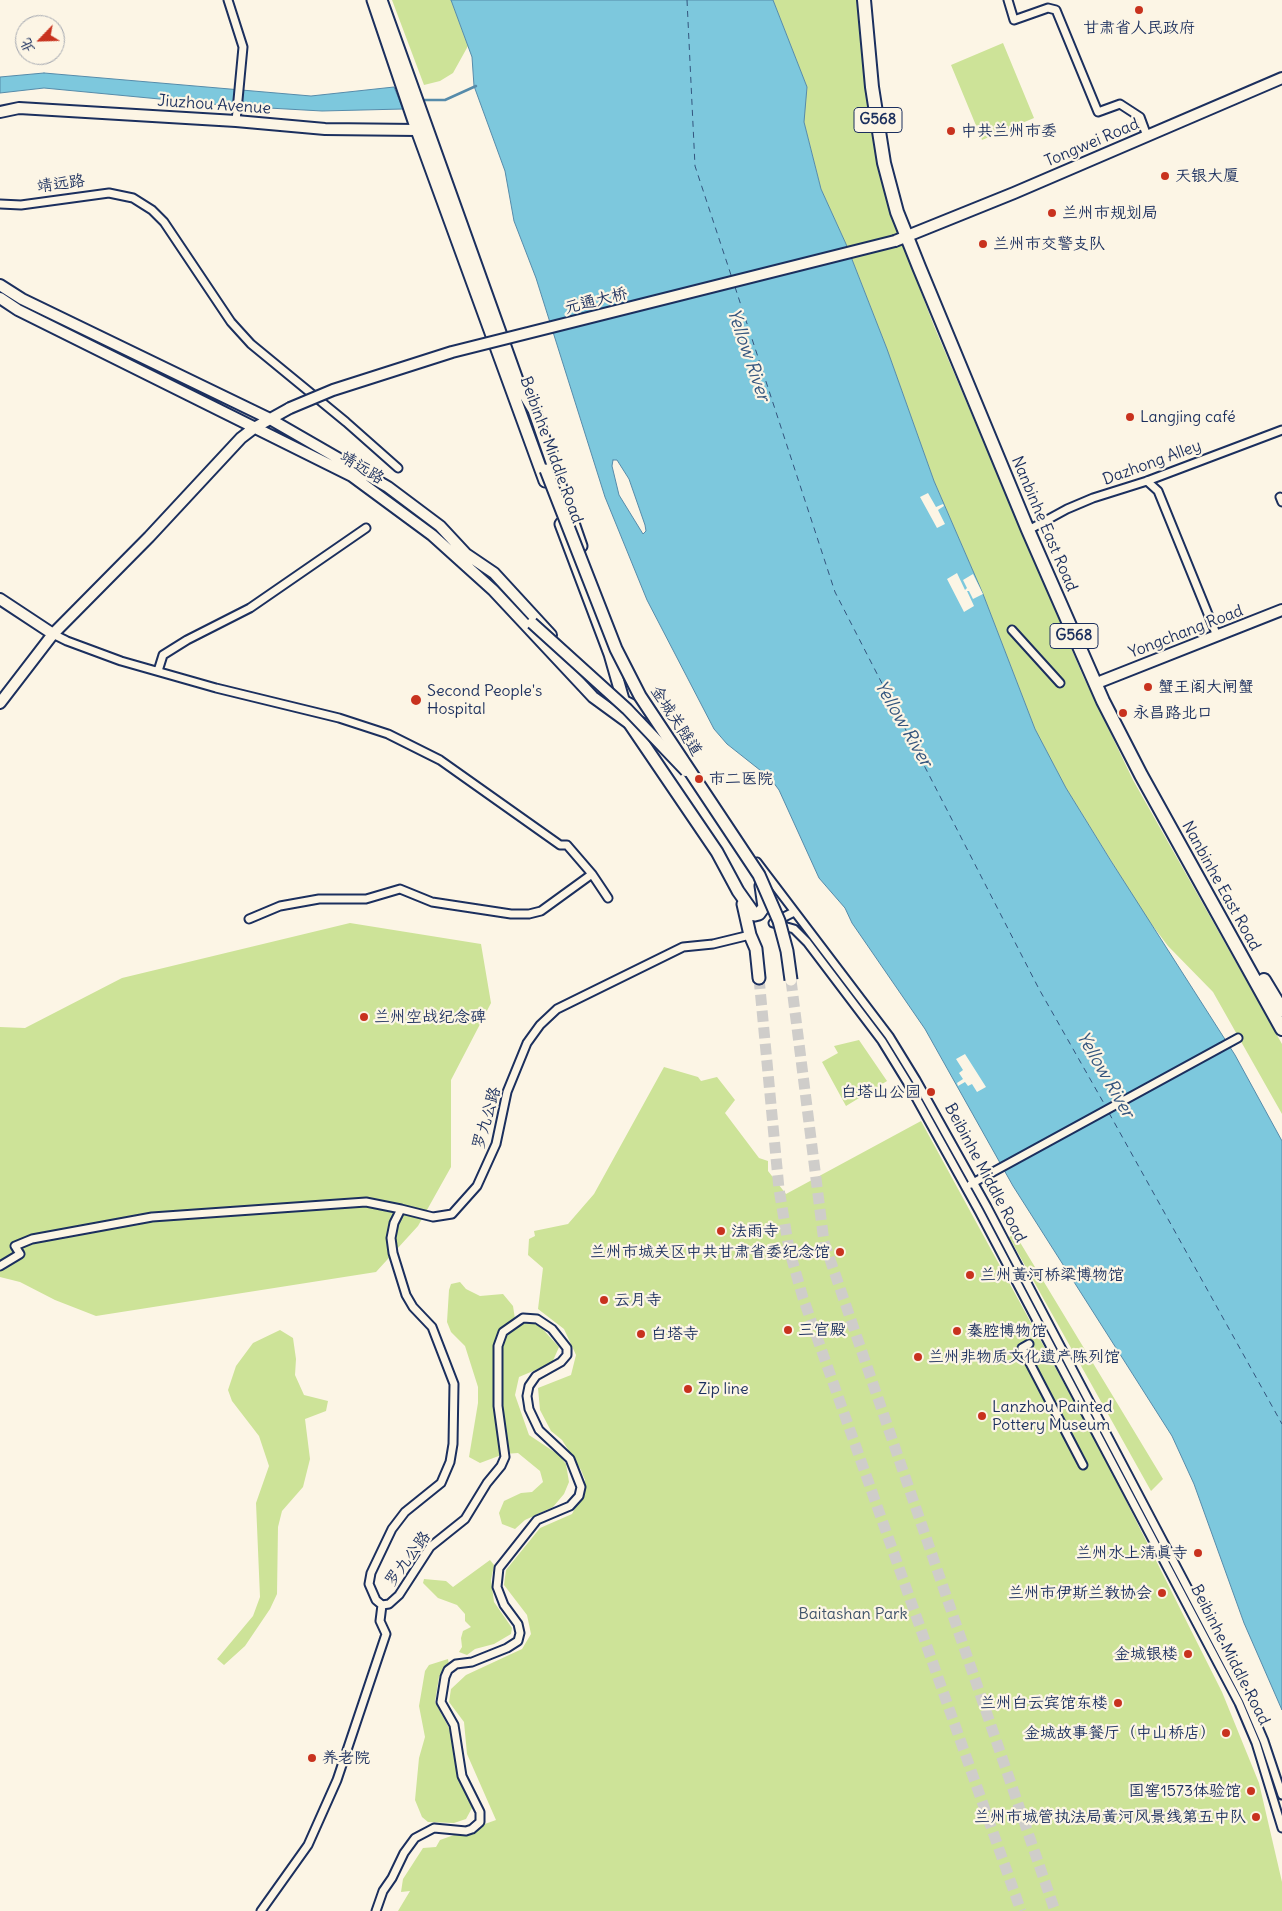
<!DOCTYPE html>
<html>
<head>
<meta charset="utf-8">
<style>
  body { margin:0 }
  #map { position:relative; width:1282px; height:1911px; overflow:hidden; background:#fcf5e5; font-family:Delius,"LXGW WenKai TC",sans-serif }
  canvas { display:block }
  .north { position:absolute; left:15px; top:15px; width:50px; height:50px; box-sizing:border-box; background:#fcf5e5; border:1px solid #a2a6af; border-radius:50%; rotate:246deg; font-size:14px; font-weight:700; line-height:20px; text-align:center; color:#1b2f5e }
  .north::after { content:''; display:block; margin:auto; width:18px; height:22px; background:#c8321e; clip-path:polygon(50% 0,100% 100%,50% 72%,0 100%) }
</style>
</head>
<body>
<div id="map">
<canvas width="1282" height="1911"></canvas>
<div class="north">北</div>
</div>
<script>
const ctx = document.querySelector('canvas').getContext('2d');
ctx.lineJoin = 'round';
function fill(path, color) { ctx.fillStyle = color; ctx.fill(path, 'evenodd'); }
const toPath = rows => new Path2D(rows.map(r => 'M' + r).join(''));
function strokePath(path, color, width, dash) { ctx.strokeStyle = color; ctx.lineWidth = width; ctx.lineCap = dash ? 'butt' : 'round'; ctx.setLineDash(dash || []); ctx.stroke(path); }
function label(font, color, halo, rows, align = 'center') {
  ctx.font = font + ' Delius,"LXGW WenKai TC",sans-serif'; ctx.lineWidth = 4.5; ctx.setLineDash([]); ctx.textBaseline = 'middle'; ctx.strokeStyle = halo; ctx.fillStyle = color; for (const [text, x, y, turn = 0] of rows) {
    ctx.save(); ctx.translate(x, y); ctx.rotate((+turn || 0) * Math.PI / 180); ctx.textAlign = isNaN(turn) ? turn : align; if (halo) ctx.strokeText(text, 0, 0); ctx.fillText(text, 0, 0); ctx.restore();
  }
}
const green = toPath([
  [392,0,451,0,468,46,453,73,440,81,424,85],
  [773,0,857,0,871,117,884,184,896,227,934,326,1083,676,1133,780,1282,1044,1282,1114,1213,992,1168,946,1146,917,1066,788,1035,729,983,594,934,481,887,349,846,244,821,189,804,122,803,112,807,87],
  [1003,43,1034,118,982,140,951,65],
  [350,923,481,944,491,1003,451,1080,451,1167,418,1226,376,1272,96,1316,55,1300,20,1282,0,1277,0,1027,25,1028,122,978],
  [859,1040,887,1081,846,1106,822,1062,838,1053,834,1046],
  [664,1067,698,1077,701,1081,717,1077,735,1100,725,1113,759,1158,768,1161,768,1171,786,1194,921,1121,1102,1453,1222,1692,1259,1783,1282,1882,1282,1911,398,1911,410,1891,401,1892,403,1879,423,1848,436,1847,440,1840,496,1820,467,1754,464,1722,449,1702,451,1689,466,1675,522,1649,531,1634,527,1615,504,1585,506,1570,540,1528,572,1514,583,1494,585,1480,581,1470,562,1440,551,1431,540,1410,538,1388,571,1375,576,1355,564,1329,538,1309,543,1268,528,1255,529,1239,535,1236,534,1231,568,1224,594,1194],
  [1015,1234,1163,1479,1151,1491,1009,1237],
  [460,1282,466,1289,480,1296,503,1294,513,1306,515,1319,538,1324,559,1347,552,1363,519,1377,515,1395,529,1435,559,1455,566,1464,569,1482,564,1494,553,1507,525,1520,515,1529,502,1524,499,1513,504,1501,521,1493,532,1492,543,1482,540,1471,518,1453,504,1454,480,1463,469,1457,478,1403,478,1387,465,1346,451,1332,447,1322,449,1290,451,1284],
  [280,1330,293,1338,296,1359,295,1375,304,1395,328,1401,326,1411,305,1419,310,1459,303,1487,282,1511,278,1527,277,1594,270,1609,245,1646,224,1665,217,1659,253,1616,260,1597,256,1503,269,1466,259,1436,232,1401,228,1390,236,1366,253,1343],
  [490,1560,494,1565,491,1580,494,1602,512,1628,511,1634,494,1644,475,1649,467,1655,459,1652,462,1647,461,1638,463,1631,471,1627,465,1621,465,1614,457,1605,438,1598,423,1583,424,1579,446,1581,453,1587],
  [448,1659,449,1665,439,1677,435,1702,449,1728,453,1742,457,1773,472,1808,466,1819,454,1823,428,1822,422,1817,415,1800,419,1758,425,1737,419,1706,425,1671,429,1665]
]);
const water = toPath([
  [451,0,773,0,807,87,804,122,821,189,846,244,887,349,934,481,983,594,1035,729,1066,788,1111,861,1235,1055,1282,1141,1282,1710,1244,1623,1194,1484,1172,1436,1013,1186,925,1029,852,923,845,908,819,878,779,790,770,778,727,744,714,729,647,600,605,497,536,278,514,221,505,171,474,86,472,57,451,0],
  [613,460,617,460,629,479,645,525,646,531,643,534,619,495,612,466,613,460],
  [44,73,311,96,394,87,403,109,322,111,233,106,44,88,0,93,0,77,44,73]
]);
const pier = toPath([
  [928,493,936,507,943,504,944,506,938,510,945,524,937,528,920,497],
  [957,573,965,590,967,588,963,580,973,574,983,594,973,599,969,591,967,591,974,606,964,612,947,579],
  [965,1054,986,1087,977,1092,972,1084,968,1086,965,1082,958,1086,957,1083,963,1079,959,1073,963,1070,956,1059]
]);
const stream = toPath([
  [420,100,445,100,476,86]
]);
const ferry = toPath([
  [687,0,695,166,732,278],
  [735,287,835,592,1039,989,1106,1107],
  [1109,1113,1282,1424]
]);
const primaryTunnel = toPath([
  [759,978,779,1189,789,1249,803,1298,1021,1911],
  [791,980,824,1242,1055,1911]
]);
const street = toPath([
  [228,0,243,47,236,121],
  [1008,0,1014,20,1048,8,1056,10,1098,112,1120,104,1140,117,1147,136],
  [0,204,21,205,109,193,133,198,152,210,164,222,231,322,251,344,346,422,398,468],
  [1147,481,1158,491,1217,636],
  [1280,497,1282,502],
  [1034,527,1067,509,1093,498,1147,481,1282,430],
  [1012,630,1060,683],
  [53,634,67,641,121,661,216,688,339,718,388,734,440,760,560,845,567,845,592,874,608,898],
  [158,671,163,655,187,640,250,608,366,528],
  [757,862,889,1036,916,1080,987,1207,1246,1699,1264,1741,1282,1795],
  [249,919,280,906,319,899,366,899,400,889,432,902,511,914,529,914,541,911,592,874],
  [776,921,794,912],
  [773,923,794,929,807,942,882,1041,909,1085,979,1211,1239,1703,1256,1743,1282,1828],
  [971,1184,1238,1038],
  [0,1266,20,1254,15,1246,32,1239,152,1217,366,1202,401,1209],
  [1029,1344,1022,1348,1083,1465],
  [261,1911,308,1845,337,1780,386,1634,380,1621,382,1605],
  [376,1911,383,1891,392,1878,404,1853,415,1838,434,1828,466,1831,472,1829,480,1822,480,1812,462,1776,454,1725,441,1702,445,1677,448,1670,456,1664,472,1662,507,1648,518,1641,520,1633,518,1624,504,1605,497,1587,499,1568,537,1520,570,1506,579,1496,581,1487,570,1459,539,1430,529,1409,527,1396,529,1386,536,1376,561,1362,567,1355,567,1348,552,1329,537,1319,523,1318,503,1332,498,1346,498,1406,505,1457,501,1466,487,1483,465,1519,430,1547,399,1595,389,1604,382,1605,376,1600,369,1584,371,1573,392,1529,405,1512,441,1483,450,1462,453,1444,454,1384,432,1327,413,1307,406,1295,393,1253,391,1238,394,1223,401,1209,433,1217,452,1214,477,1186,496,1144,507,1092,527,1043,540,1025,557,1009,683,947,713,944,750,935]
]);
const secondary = toPath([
  [0,112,19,108,236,121,325,129,417,130,424,128],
  [895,241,1014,193,1282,78],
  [0,285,22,299,270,419,388,487,440,526,466,554,494,573,551,635],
  [0,298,18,310,352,476,432,535,493,590,593,697,630,724,658,725],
  [0,599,53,634],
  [1102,681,1282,610],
  [620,699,650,714],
  [0,703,53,634,149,537,241,438,254,428,290,408]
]);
const primary = toPath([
  [373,0,417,130,545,481],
  [381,0,521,391],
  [519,385,534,410,581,546],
  [561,524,610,654,630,724,717,852,738,891,755,915,759,914,764,907,761,886],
  [743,904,750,935,756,949,759,978]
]);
const highway = toPath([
  [864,0,872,87,884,163,897,212,919,267,1028,530,1103,701,1141,775,1282,1029],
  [1264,980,1282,1010]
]);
const secondaryBridge = toPath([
  [290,408,333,390,452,352,895,241],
  [532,623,627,709,686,771]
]);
const primaryBridge = toPath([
  [546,470,616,649,640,696,759,875,779,921,787,951,791,980]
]);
const markers = [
  [1139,10,5,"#c8321e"],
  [951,131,5,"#c8321e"],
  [1165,176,5,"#c8321e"],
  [1052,213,5,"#c8321e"],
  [983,244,5,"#c8321e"],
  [1130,417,5,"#c8321e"],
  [1148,687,5,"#c8321e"],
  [416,700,6,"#c8321e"],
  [1123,713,5,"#c8321e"],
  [699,779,5,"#c8321e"],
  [364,1017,5,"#c8321e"],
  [931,1092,5,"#c8321e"],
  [721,1231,5,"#c8321e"],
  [840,1252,5,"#c8321e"],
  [970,1275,5,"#c8321e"],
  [604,1300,5,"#c8321e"],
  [788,1330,5,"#c8321e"],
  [957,1331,5,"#c8321e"],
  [641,1334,5,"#c8321e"],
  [918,1357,5,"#c8321e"],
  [688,1389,5,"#c8321e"],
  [982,1416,5,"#c8321e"],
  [1198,1553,5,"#c8321e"],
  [1162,1593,5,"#c8321e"],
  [1188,1654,5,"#c8321e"],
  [1118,1703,5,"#c8321e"],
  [1226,1733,5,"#c8321e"],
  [312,1758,5,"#c8321e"],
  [1251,1791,5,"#c8321e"],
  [1256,1817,5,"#c8321e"]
];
const shields = [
  [878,120,48],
  [1074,636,48]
];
const shieldNames = [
  ["G568",878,120],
  ["G568",1074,636]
];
const poiNames = [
  ["甘肃省人民政府",1139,28,"center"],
  ["中共兰州市委",961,131],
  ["天银大厦",1175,176],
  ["兰州市规划局",1062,213],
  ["兰州市交警支队",993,244],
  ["Langjing café",1140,417],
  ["蟹王阁大闸蟹",1158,687],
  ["Second People's",427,691],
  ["Hospital",427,709],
  ["永昌路北口",1133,713],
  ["市二医院",709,779],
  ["兰州空战纪念碑",374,1017],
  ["白塔山公园",921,1092,"right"],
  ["法雨寺",731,1231],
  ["兰州市城关区中共甘肃省委纪念馆",830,1252,"right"],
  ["兰州黄河桥梁博物馆",980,1275],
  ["云月寺",614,1300],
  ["三官殿",798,1330],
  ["秦腔博物馆",967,1331],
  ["白塔寺",651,1334],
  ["兰州非物质文化遗产陈列馆",928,1357],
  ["Zip line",698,1389],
  ["Lanzhou Painted",992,1407],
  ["Pottery Museum",992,1425],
  ["兰州水上清真寺",1188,1553,"right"],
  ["兰州市伊斯兰教协会",1152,1593,"right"],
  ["金城银楼",1178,1654,"right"],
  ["兰州白云宾馆东楼",1108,1703,"right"],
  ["金城故事餐厅（中山桥店）",1216,1733,"right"],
  ["养老院",322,1758],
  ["国窖1573体验馆",1241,1791,"right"],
  ["兰州市城管执法局黄河风景线第五中队",1246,1817,"right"]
];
const streetNames = [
  ["Jiuzhou Avenue",214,105,4],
  ["Tongwei Road",1092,143,-23],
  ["靖远路",61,184,-8],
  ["元通大桥",596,301,-14],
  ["Beibinhe Middle Road",551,450,70],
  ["Dazhong Alley",1152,463,-20],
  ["靖远路",362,468,31],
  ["Nanbinhe East Road",1044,524,67],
  ["Yongchang Road",1186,632,-21],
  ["金城关隧道",676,721,57],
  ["Nanbinhe East Road",1221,886,61],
  ["罗九公路",487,1118,-74],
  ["Beibinhe Middle Road",985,1173,62],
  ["罗九公路",408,1559,-53],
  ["Beibinhe Middle Road",1230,1655,63]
];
const parkNames = [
  ["Baitashan Park",853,1614]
];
const waterNames = [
  ["Yellow River",748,355,71],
  ["Yellow River",903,724,60],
  ["Yellow River",1105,1075,60]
];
fill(green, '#cde398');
fill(water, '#7dc8dd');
strokePath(water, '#568baa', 1);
fill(pier, '#fcf5e5');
strokePath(stream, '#568baa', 2.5);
strokePath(ferry, '#34557e', 1, [6, 5]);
strokePath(primaryTunnel, '#cfcdca', 11, [11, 5.5]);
strokePath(street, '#1b2f5e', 11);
strokePath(secondary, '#1b2f5e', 14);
strokePath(primary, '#1b2f5e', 15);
strokePath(highway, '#1b2f5e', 16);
strokePath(street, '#fcf5e5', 7);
strokePath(secondary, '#fcf5e5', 10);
strokePath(primary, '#fcf5e5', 11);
strokePath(highway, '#fcf5e5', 12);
strokePath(secondaryBridge, '#1b2f5e', 14, []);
strokePath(primaryBridge, '#1b2f5e', 15, []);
strokePath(secondaryBridge, '#fcf5e5', 10);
strokePath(primaryBridge, '#fcf5e5', 11);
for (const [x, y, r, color] of markers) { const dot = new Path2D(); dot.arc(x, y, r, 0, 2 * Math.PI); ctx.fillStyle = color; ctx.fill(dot); strokePath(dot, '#fcf5e5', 2); }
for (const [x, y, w] of shields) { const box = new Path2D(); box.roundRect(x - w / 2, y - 12.5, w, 25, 4); ctx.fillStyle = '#fcf5e5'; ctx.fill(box); strokePath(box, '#1b2f5e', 1); }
label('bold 15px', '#1b2f5e', null, shieldNames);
label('16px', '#1b2f5e', '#fcf5e5', poiNames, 'left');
label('16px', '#1b2f5e', '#fcf5e5', streetNames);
label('16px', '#3f536a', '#fcf5e5', parkNames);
label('italic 18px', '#34557e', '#fcf5e5', waterNames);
</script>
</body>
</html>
